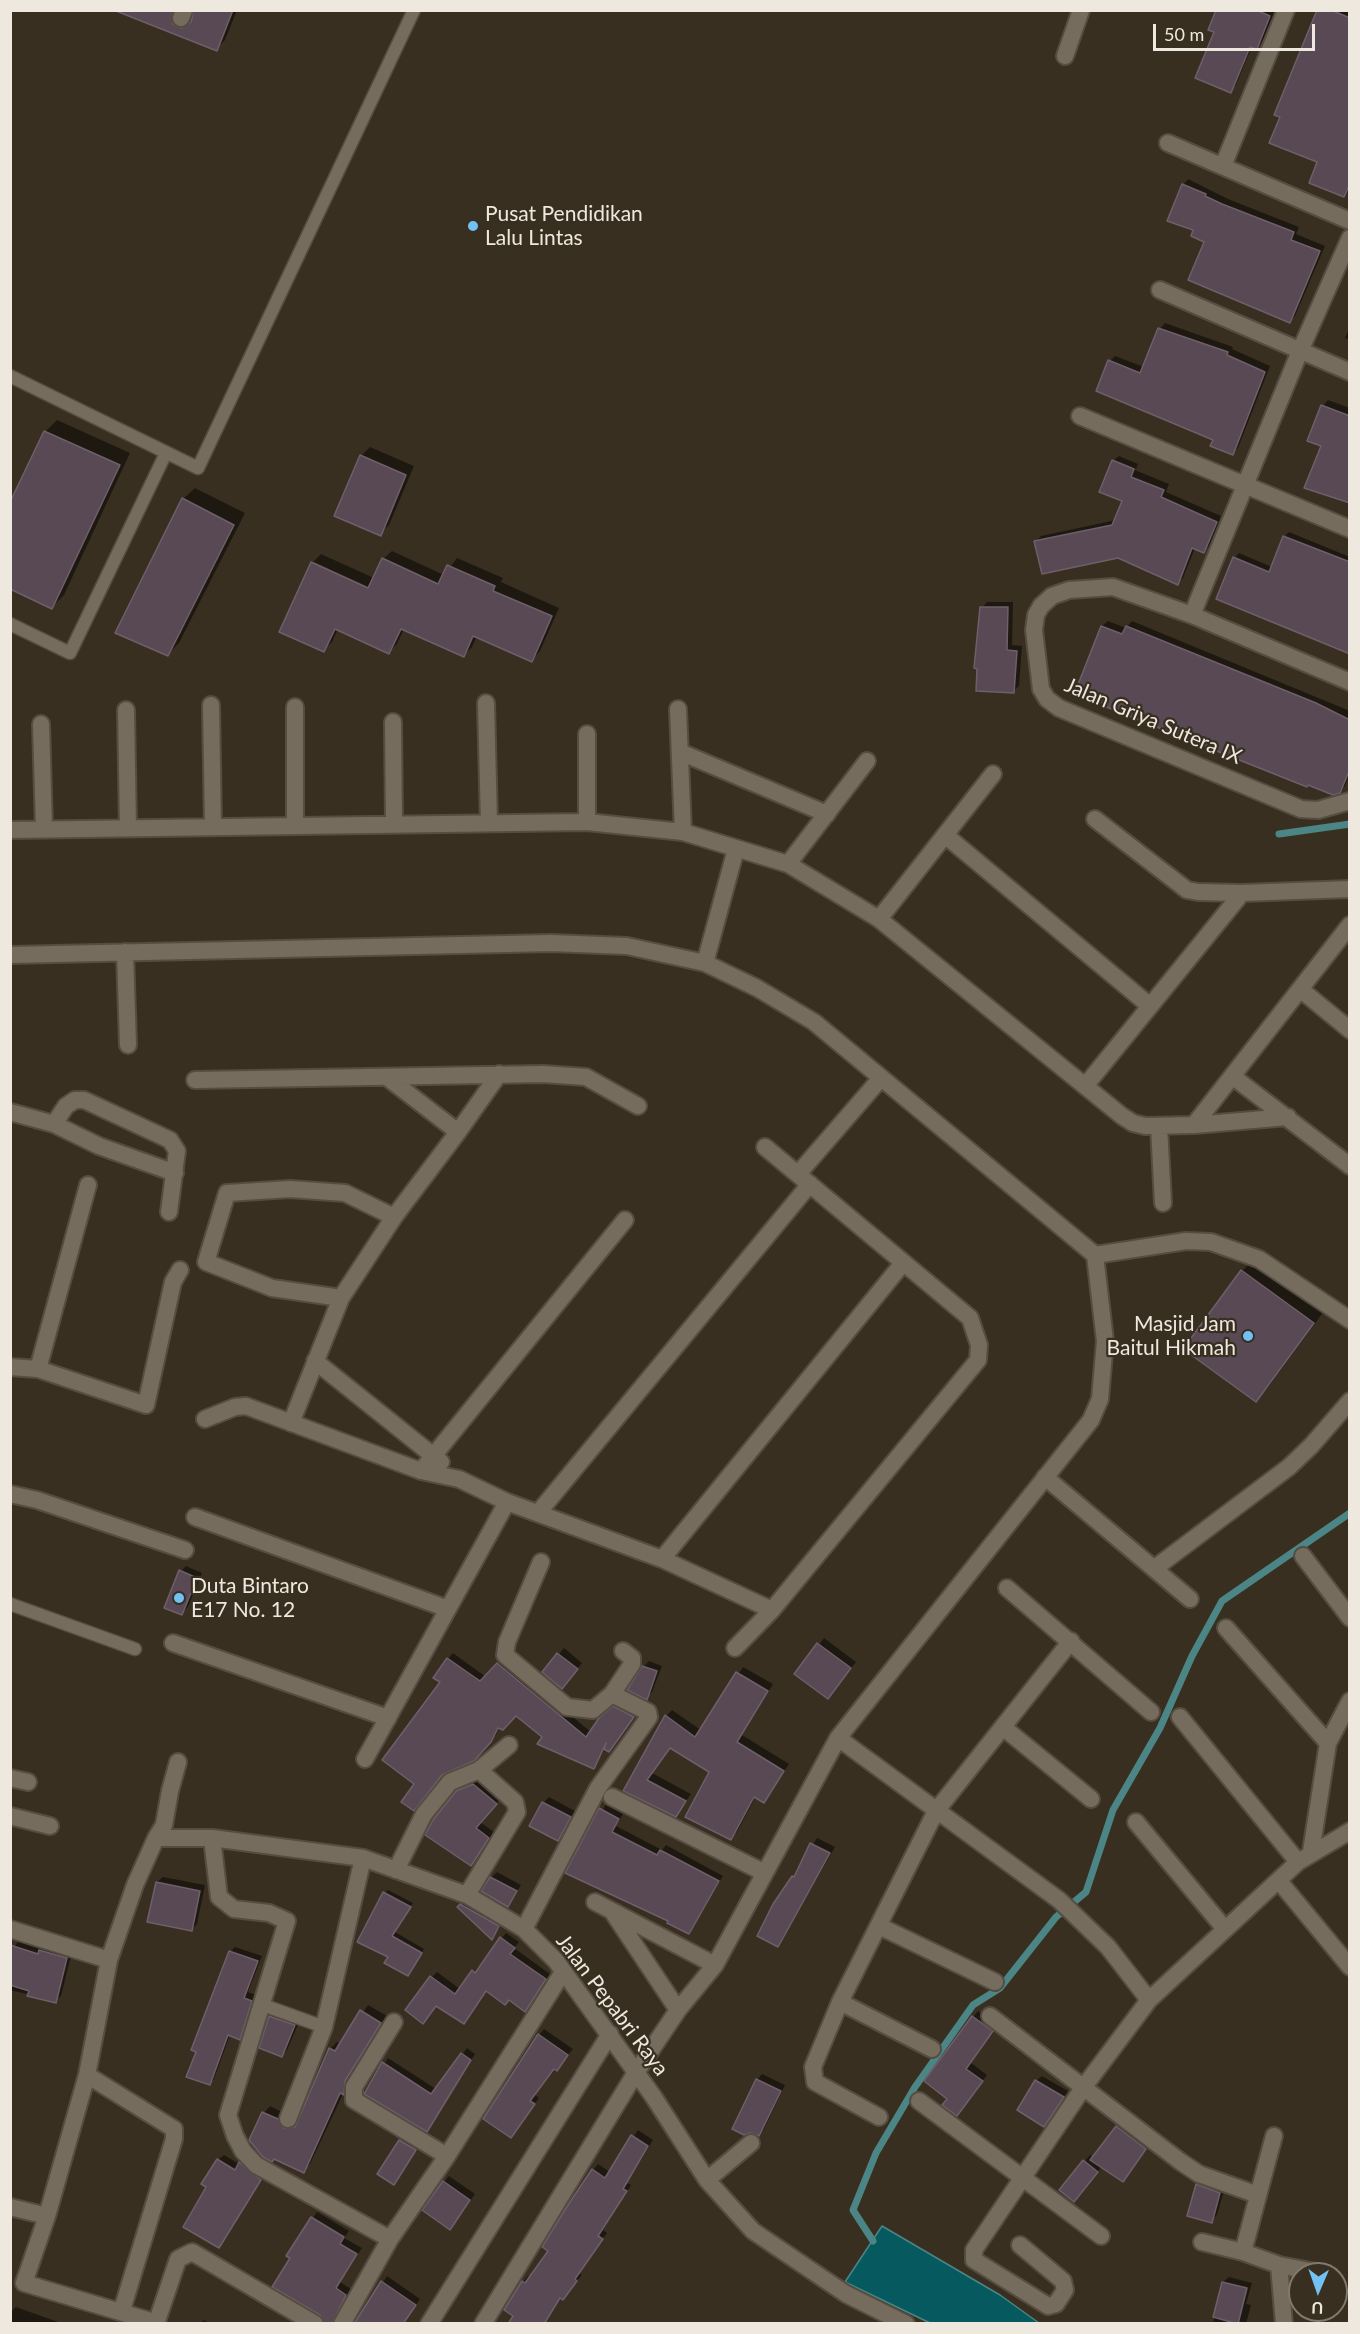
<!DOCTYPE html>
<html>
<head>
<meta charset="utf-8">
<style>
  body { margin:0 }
  #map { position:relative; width:1360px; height:2334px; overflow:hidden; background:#382f21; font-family:Lato,sans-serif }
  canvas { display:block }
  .frame { position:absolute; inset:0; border:12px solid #eee8df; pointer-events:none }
  .north { position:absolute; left:1288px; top:2262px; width:60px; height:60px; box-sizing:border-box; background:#382f21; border:2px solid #81796d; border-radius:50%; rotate:182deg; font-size:16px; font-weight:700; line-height:24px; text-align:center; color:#eee8df }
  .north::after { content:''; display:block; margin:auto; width:21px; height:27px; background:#71c1f5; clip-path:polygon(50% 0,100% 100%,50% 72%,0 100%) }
  .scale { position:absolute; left:1153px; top:24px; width:162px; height:27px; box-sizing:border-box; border:3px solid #eee8df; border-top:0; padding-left:8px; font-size:18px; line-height:21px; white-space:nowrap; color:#eee8df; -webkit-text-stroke:4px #382f21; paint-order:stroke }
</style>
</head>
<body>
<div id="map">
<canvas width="1360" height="2334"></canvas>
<div class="frame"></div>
<div class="north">U</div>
<div class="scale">50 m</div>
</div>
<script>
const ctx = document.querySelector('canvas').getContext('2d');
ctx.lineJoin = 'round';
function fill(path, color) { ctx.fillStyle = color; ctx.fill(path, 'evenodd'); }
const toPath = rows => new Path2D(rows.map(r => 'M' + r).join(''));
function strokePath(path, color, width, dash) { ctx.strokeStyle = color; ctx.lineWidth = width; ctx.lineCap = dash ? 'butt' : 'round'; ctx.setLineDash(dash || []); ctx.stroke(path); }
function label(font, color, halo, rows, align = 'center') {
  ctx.font = font + ' Lato,sans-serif'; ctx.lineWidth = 4.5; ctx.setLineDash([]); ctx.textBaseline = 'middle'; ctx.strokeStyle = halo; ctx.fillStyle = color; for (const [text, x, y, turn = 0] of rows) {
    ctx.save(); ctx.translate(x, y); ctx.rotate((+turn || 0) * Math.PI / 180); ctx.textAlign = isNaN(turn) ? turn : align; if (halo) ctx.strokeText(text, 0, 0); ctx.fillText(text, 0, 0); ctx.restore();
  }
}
const water = toPath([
  [882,2226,1000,2295,1039,2323,930,2323,845,2282,882,2226]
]);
const shadow = toPath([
  [144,10,180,10,181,16,192,21,195,10,237,10,225,40,216,49,140,20],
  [1218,10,1275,10,1262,42,1256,48,1252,46,1236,85,1231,91,1216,31],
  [1318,10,1350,10,1350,190,1344,196,1319,161],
  [1188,179,1228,199,1299,227,1296,234,1325,246,1295,316,1289,322,1195,230,1183,185],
  [1165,323,1233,347,1232,349,1270,366,1238,448,1233,453,1110,361,1115,356,1144,367,1160,329],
  [1350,326,1350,340,1345,338],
  [1328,400,1350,408,1350,501,1306,487,1323,445,1323,406],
  [57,420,130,453,64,595,52,607,10,588,10,496,14,498,46,431],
  [370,447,414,466,389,525,380,534,361,456],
  [1119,456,1138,464,1136,469,1114,460],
  [1113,461,1169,484,1166,492,1221,516,1209,546,1204,551,1195,548,1183,578,1177,583,1119,556,1035,542,1041,536,1116,520,1124,500],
  [195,488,245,513,179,643,167,655,183,499],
  [1289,532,1350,557,1350,654,1218,598,1234,558,1239,553,1272,567,1284,537],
  [392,551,444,575,457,558,503,578,501,582,559,608,540,651,532,660,477,636,472,647,464,655,404,629,397,644,389,652,338,629,332,642,323,650,312,563,321,554,374,578,383,559],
  [314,562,375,590,374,592,314,565],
  [987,602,1013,602,1012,645,1022,646,1019,686,1013,691,982,608],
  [1108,621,1126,628,1132,621,1350,711,1350,774,1345,786,1333,793,1293,780,1076,691,1102,626],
  [1253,1260,1324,1311,1267,1389,1256,1400,1242,1271],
  [186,1566,202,1573,188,1607,182,1613,181,1571],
  [824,1638,856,1662,833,1691,797,1673],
  [564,1648,582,1663,567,1682,544,1672],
  [453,1653,486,1677,503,1659,591,1732,620,1702,638,1711,614,1745,605,1748,594,1767,544,1737,516,1714,500,1727,496,1735,475,1756,416,1784,448,1659],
  [649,1661,662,1666,652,1692,646,1698,643,1667],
  [743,1667,773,1684,742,1735,789,1764,764,1801,756,1796,737,1832,731,1839,711,1771,671,1747,652,1773,691,1794,676,1815,625,1790,666,1716,672,1710,701,1730],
  [480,1779,501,1798,480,1822,494,1832,471,1864,458,1792,464,1785],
  [549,1797,575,1811,558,1839,543,1803],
  [606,1804,623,1814,616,1826,662,1850,666,1845,723,1876,688,1932,670,1920,567,1872],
  [817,1838,835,1847,778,1945,793,1877],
  [497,1872,521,1885,508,1905,491,1878],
  [163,1877,205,1885,197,1924,191,1930,157,1882],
  [388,1890,413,1903,395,1932,424,1949,408,1975,390,1956,385,1893],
  [466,1903,500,1923,494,1936,461,1905],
  [506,1933,519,1942,514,1948,550,1974,525,2010,510,1999,487,1990,469,2017,432,1977,437,1972,460,1989],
  [19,1940,43,1948,46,1946,72,1952,61,1996,55,2001,10,1990,10,1954],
  [235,1947,262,1956,248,1992,256,1995,244,2033,239,2038,230,2035,214,2079,209,2084,230,1952],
  [368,2005,387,2016,351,2073,350,2087,343,2094,310,2164,303,2171,264,2113,270,2106,284,2113,291,2122,299,2121,330,2049,337,2042,341,2044],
  [276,2011,300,2020,287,2050,282,2056,270,2017],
  [978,2011,997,2025,970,2062,987,2075,962,2108,949,2098,973,2017],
  [544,2029,573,2049,534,2094,539,2098,516,2130,539,2035],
  [467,2048,475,2054,427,2130,366,2093,388,2058,436,2089],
  [762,2074,785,2085,764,2129,758,2134,757,2080],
  [1042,2076,1068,2091,1044,2125,1036,2081],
  [1123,2121,1151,2142,1128,2175,1123,2180,1102,2166,1080,2195,1061,2190,1090,2155,1094,2158],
  [638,2130,653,2140,627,2183,631,2185,603,2230,607,2233,579,2273,582,2275,561,2297,544,2324,515,2316,523,2282,528,2276,530,2277,551,2251,593,2170,598,2164,610,2172],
  [406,2135,420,2144,394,2183,379,2174],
  [224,2155,239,2164,246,2158,266,2174,218,2247,208,2187,218,2160],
  [449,2176,475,2194,455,2222,444,2182],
  [1203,2179,1225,2187,1217,2215,1211,2221,1197,2185],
  [317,2212,349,2231,344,2238,362,2248,340,2282,351,2289,338,2312,338,2324,325,2324,292,2258,288,2255],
  [387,2276,420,2299,404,2324,356,2324],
  [1229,2277,1252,2283,1246,2304,1251,2305,1246,2324,1213,2324,1223,2282],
  [16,2307,61,2323,10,2324,10,2312],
  [204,2320,210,2324,200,2324]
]);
const stream = toPath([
  [1279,834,1350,824],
  [873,2241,853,2210,876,2153,915,2087,973,2005,1000,1988,1056,1917,1086,1892,1113,1810,1160,1728,1192,1656,1222,1601,1350,1513]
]);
const building = toPath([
  [173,10,173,24,182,28,191,22,194,10,233,10,217,51,116,11,173,10],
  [1216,10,1256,10,1270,16,1257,49,1250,47,1231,93,1195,78,1214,32,1208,30,1216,10],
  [1317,10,1331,10,1350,18,1350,184,1344,197,1309,183,1317,162,1269,143,1280,117,1274,115,1317,10],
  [1182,184,1206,194,1205,196,1222,204,1294,232,1291,240,1320,251,1290,323,1188,280,1204,242,1191,236,1193,230,1167,221,1182,184],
  [1158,328,1228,352,1227,355,1265,372,1233,455,1210,446,1213,440,1096,391,1108,360,1140,373,1158,328],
  [1321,405,1350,416,1350,503,1304,488,1321,446,1307,441,1321,405],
  [44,431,120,465,52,609,10,589,10,502,44,431],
  [360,455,406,475,381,536,334,516,360,455],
  [1112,460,1134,469,1131,477,1164,490,1161,497,1217,522,1204,553,1192,548,1178,585,1118,558,1042,574,1034,541,1112,525,1122,501,1099,492,1112,460],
  [182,498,234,525,168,656,115,633,182,498],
  [1283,536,1350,562,1350,654,1216,599,1233,557,1269,572,1283,536],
  [382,558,438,584,447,565,495,586,493,591,552,616,532,662,473,636,464,657,401,629,389,654,335,629,324,652,279,632,311,562,368,588,382,558],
  [980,607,1008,607,1007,650,1017,651,1014,693,976,691,977,669,974,668,980,607],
  [1101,626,1122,634,1126,626,1316,703,1350,720,1350,769,1340,793,1333,795,1308,785,1307,787,1104,706,1105,704,1075,692,1101,626],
  [1241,1270,1314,1323,1256,1402,1183,1349,1241,1270],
  [179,1570,197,1578,182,1615,164,1608,179,1570],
  [817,1643,851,1668,828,1699,794,1674,817,1643],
  [557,1653,578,1669,562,1689,542,1672,557,1653],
  [447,1658,480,1681,497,1663,586,1737,599,1718,613,1706,634,1717,609,1752,604,1749,606,1743,594,1769,537,1744,542,1737,516,1716,503,1730,498,1728,491,1742,474,1761,442,1775,414,1811,401,1802,414,1784,382,1760,440,1682,433,1678,447,1658],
  [642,1666,657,1671,647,1700,627,1690,642,1666],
  [736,1672,768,1691,737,1742,784,1771,764,1803,754,1797,731,1840,685,1817,709,1772,670,1748,647,1780,686,1801,676,1817,623,1791,665,1715,695,1737,736,1672],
  [473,1784,497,1804,476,1828,489,1838,471,1866,425,1835,433,1820,456,1791,473,1784],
  [542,1802,571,1817,558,1841,529,1826,542,1802],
  [599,1808,619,1819,612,1832,657,1855,660,1850,719,1881,689,1934,667,1923,668,1921,565,1873,599,1808],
  [810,1843,830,1853,778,1947,757,1936,773,1904,792,1876,794,1877,810,1843],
  [490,1877,517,1891,508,1907,481,1891,490,1877],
  [156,1882,200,1891,192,1931,147,1922,156,1882],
  [383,1892,411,1907,392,1936,422,1953,408,1976,384,1963,388,1957,357,1942,383,1892],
  [460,1904,499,1926,492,1940,457,1907,460,1904],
  [500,1937,515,1948,510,1954,546,1979,525,2012,509,2000,505,2005,486,1991,464,2024,436,2006,423,2024,405,2010,430,1976,455,1994,472,1970,475,1973,500,1937],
  [10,1945,38,1954,39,1950,67,1958,56,2003,27,1996,29,1991,10,1985,10,1945],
  [229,1951,258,1961,244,1998,252,2001,240,2040,228,2035,210,2085,186,2077,196,2052,191,2050,229,1951],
  [360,2010,381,2023,345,2081,344,2095,340,2093,304,2173,274,2159,272,2162,263,2157,249,2140,262,2112,278,2119,284,2128,295,2127,329,2048,335,2051,360,2010],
  [269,2016,295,2025,282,2057,259,2048,269,2016],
  [972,2016,993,2031,966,2069,983,2081,957,2116,942,2105,947,2099,924,2081,972,2016],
  [538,2034,568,2055,557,2071,554,2069,530,2101,535,2104,511,2138,483,2119,538,2034],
  [461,2053,471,2060,427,2132,364,2094,382,2062,431,2094,461,2053],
  [756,2079,781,2091,759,2136,750,2133,744,2135,732,2129,756,2079],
  [1035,2080,1064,2097,1044,2127,1017,2110,1035,2080],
  [1116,2126,1146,2149,1123,2182,1090,2160,1116,2126],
  [631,2135,648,2146,623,2189,627,2191,598,2236,603,2239,575,2279,577,2281,563,2300,560,2298,544,2324,508,2324,513,2316,504,2310,522,2281,525,2283,548,2251,542,2247,566,2208,592,2169,605,2178,631,2135],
  [399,2140,416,2150,394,2185,377,2174,399,2140],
  [217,2159,235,2170,239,2162,261,2180,219,2248,183,2227,206,2187,201,2184,217,2159],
  [1083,2160,1098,2172,1074,2202,1059,2190,1083,2160],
  [443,2181,470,2200,450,2230,422,2210,443,2181],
  [1196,2184,1220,2193,1212,2223,1187,2216,1196,2184],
  [311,2217,344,2237,340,2244,357,2254,336,2288,346,2295,332,2324,325,2324,320,2315,272,2287,290,2258,286,2256,311,2217],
  [381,2281,416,2305,403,2324,354,2324,381,2281],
  [1222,2282,1247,2288,1238,2324,1213,2317,1222,2282]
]);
const service = toPath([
  [10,376,198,468,414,10],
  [10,624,70,653,166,453],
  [10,1604,135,1649],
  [263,2005,324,2027]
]);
const minor = toPath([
  [181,18,184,10],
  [1065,56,1081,10],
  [1168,143,1350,221],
  [1223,166,1286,10],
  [1160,290,1350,372],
  [1080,416,1350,529],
  [1192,615,1300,351,1350,238],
  [1350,682,1192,615,1113,587,1069,590,1052,596,1041,606,1036,615,1034,630,1041,689,1047,699,1059,708,1301,809,1318,810,1350,801],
  [486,703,489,823],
  [211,705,213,827],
  [678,709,683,832],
  [126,710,128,828],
  [393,722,394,824],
  [41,724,44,829],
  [680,752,827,814],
  [1095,819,1187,890,1198,892,1242,893,1350,889],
  [587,822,587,734],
  [295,826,295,707],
  [10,830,587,822,683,832,788,864,879,919,1122,1116,1133,1123,1145,1126,1194,1125,1288,1117],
  [945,835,1150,1006],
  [788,864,867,761],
  [879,919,993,774],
  [125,952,128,1045],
  [10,955,551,943,627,946,705,963,757,988,814,1022,1095,1255,1105,1341,1100,1399,1091,1420,838,1738,715,1965,678,2010,635,2074,483,2324],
  [705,963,736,849],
  [1300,989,1350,1030],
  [1232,1076,1350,1166],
  [388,1078,458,1132],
  [195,1080,543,1074,586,1077,638,1106],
  [1086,1085,1242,893],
  [10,1112,54,1124,99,1146,175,1173],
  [54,1124,66,1106,75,1100,84,1100,170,1140,177,1151,169,1212],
  [1194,1125,1350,925],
  [1159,1126,1163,1203],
  [798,1174,881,1078],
  [1095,1255,1186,1241,1211,1242,1259,1259,1350,1320],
  [341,1298,272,1288,206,1262,227,1193,290,1189,345,1193,394,1217],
  [315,1361,441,1462],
  [10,1367,38,1369,146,1405,173,1282,180,1270],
  [38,1369,88,1185],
  [205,1419,235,1407,246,1406,421,1471,459,1479,507,1502,662,1559,772,1610],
  [291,1423,341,1298,394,1217,458,1132,499,1074],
  [421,1471,625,1220],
  [1045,1477,1190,1599],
  [10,1494,37,1500,185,1550],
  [538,1513,810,1184],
  [195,1517,448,1609],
  [1303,1556,1350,1618],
  [662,1559,903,1263],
  [1155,1568,1289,1467,1311,1446,1350,1401],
  [1007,1588,1151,1712],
  [1226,1628,1328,1743],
  [173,1643,388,1718],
  [735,1648,772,1610,978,1360,979,1345,970,1318,765,1147],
  [612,1694,632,1664,632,1658,623,1651],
  [1180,1717,1298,1862],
  [1004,1728,1091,1799],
  [838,1738,1059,1900,1108,1947,1149,2000],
  [365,1759,507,1502],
  [10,1778,28,1782],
  [612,1797,763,1872],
  [10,1816,50,1826],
  [1136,1822,1225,1929],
  [156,1838,164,1825,170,1791,178,1762],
  [212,1838,219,1897,234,1909,269,1913,287,1921,228,2115,235,2136,243,2151,256,2165,390,2239],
  [1311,1852,1328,1743,1350,1701],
  [396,1870,424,1814,450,1782,479,1770,509,1745],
  [1279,1881,1350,1967],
  [467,1895,517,1812,515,1802,479,1770],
  [595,1902,715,1965],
  [614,1914,678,2010],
  [879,1926,995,1982],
  [10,1929,109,1960,135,1885,156,1838,212,1838,363,1858,467,1895,524,1929,556,1961,653,2096,707,2180,753,2231,846,2294,906,2324],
  [524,1929,598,1788,649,1717,648,1712,612,1694,593,1710,567,1707,505,1655,507,1642,541,1562],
  [109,1960,87,2075,47,2216,24,2283,157,2323],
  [840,2002,932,2049],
  [990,2016,1181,2162,1199,2174,1258,2195],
  [394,2022,354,2087,354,2100,447,2156],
  [87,2075,174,2129,174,2139,122,2310],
  [919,2101,1101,2236],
  [879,2117,815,2082,813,2067,840,2002,936,1811,1071,1641],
  [288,2119,324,2027,363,1858],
  [1274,2136,1243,2252,1279,2265,1326,2274],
  [707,2180,751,2143],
  [10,2207,47,2216],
  [1202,2242,1243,2252],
  [1020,2245,1063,2281,1065,2290,1056,2304,1048,2306,974,2260,974,2250,1083,2088,1149,2000,1298,1862,1350,1831],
  [1279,2265,1284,2324],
  [156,2324,178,2259,192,2252,315,2324],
  [342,2324,390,2239,447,2156,563,1972],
  [429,2324,610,2034]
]);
const markers = [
  [473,226,6,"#71c1f5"],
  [1248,1336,6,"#71c1f5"],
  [179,1598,6,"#71c1f5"]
];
const poiNames = [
  ["Pusat Pendidikan",485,214],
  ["Lalu Lintas",485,238],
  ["Masjid Jam",1236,1324,"right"],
  ["Baitul Hikmah",1236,1348,"right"],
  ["Duta Bintaro",191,1586],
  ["E17 No. 12",191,1610]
];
const streetNames = [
  ["Jalan Griya Sutera IX",1153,721,23],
  ["Jalan Pepabri Raya",612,2005,53]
];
fill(water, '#065a5f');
strokePath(water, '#4c8585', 1.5);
fill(shadow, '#0007');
strokePath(stream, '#4c8585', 7);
fill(building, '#594954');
strokePath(building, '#6f5f6a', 1.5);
strokePath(service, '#554d41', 15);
strokePath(minor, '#554d41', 20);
strokePath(service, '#766c5d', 12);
strokePath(minor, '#766c5d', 16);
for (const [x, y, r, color] of markers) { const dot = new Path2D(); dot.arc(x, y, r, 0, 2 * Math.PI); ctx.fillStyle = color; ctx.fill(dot); strokePath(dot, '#382f21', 2); }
label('21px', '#eee8df', '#382f21', poiNames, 'left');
label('21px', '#eee8df', '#382f21', streetNames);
</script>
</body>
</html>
